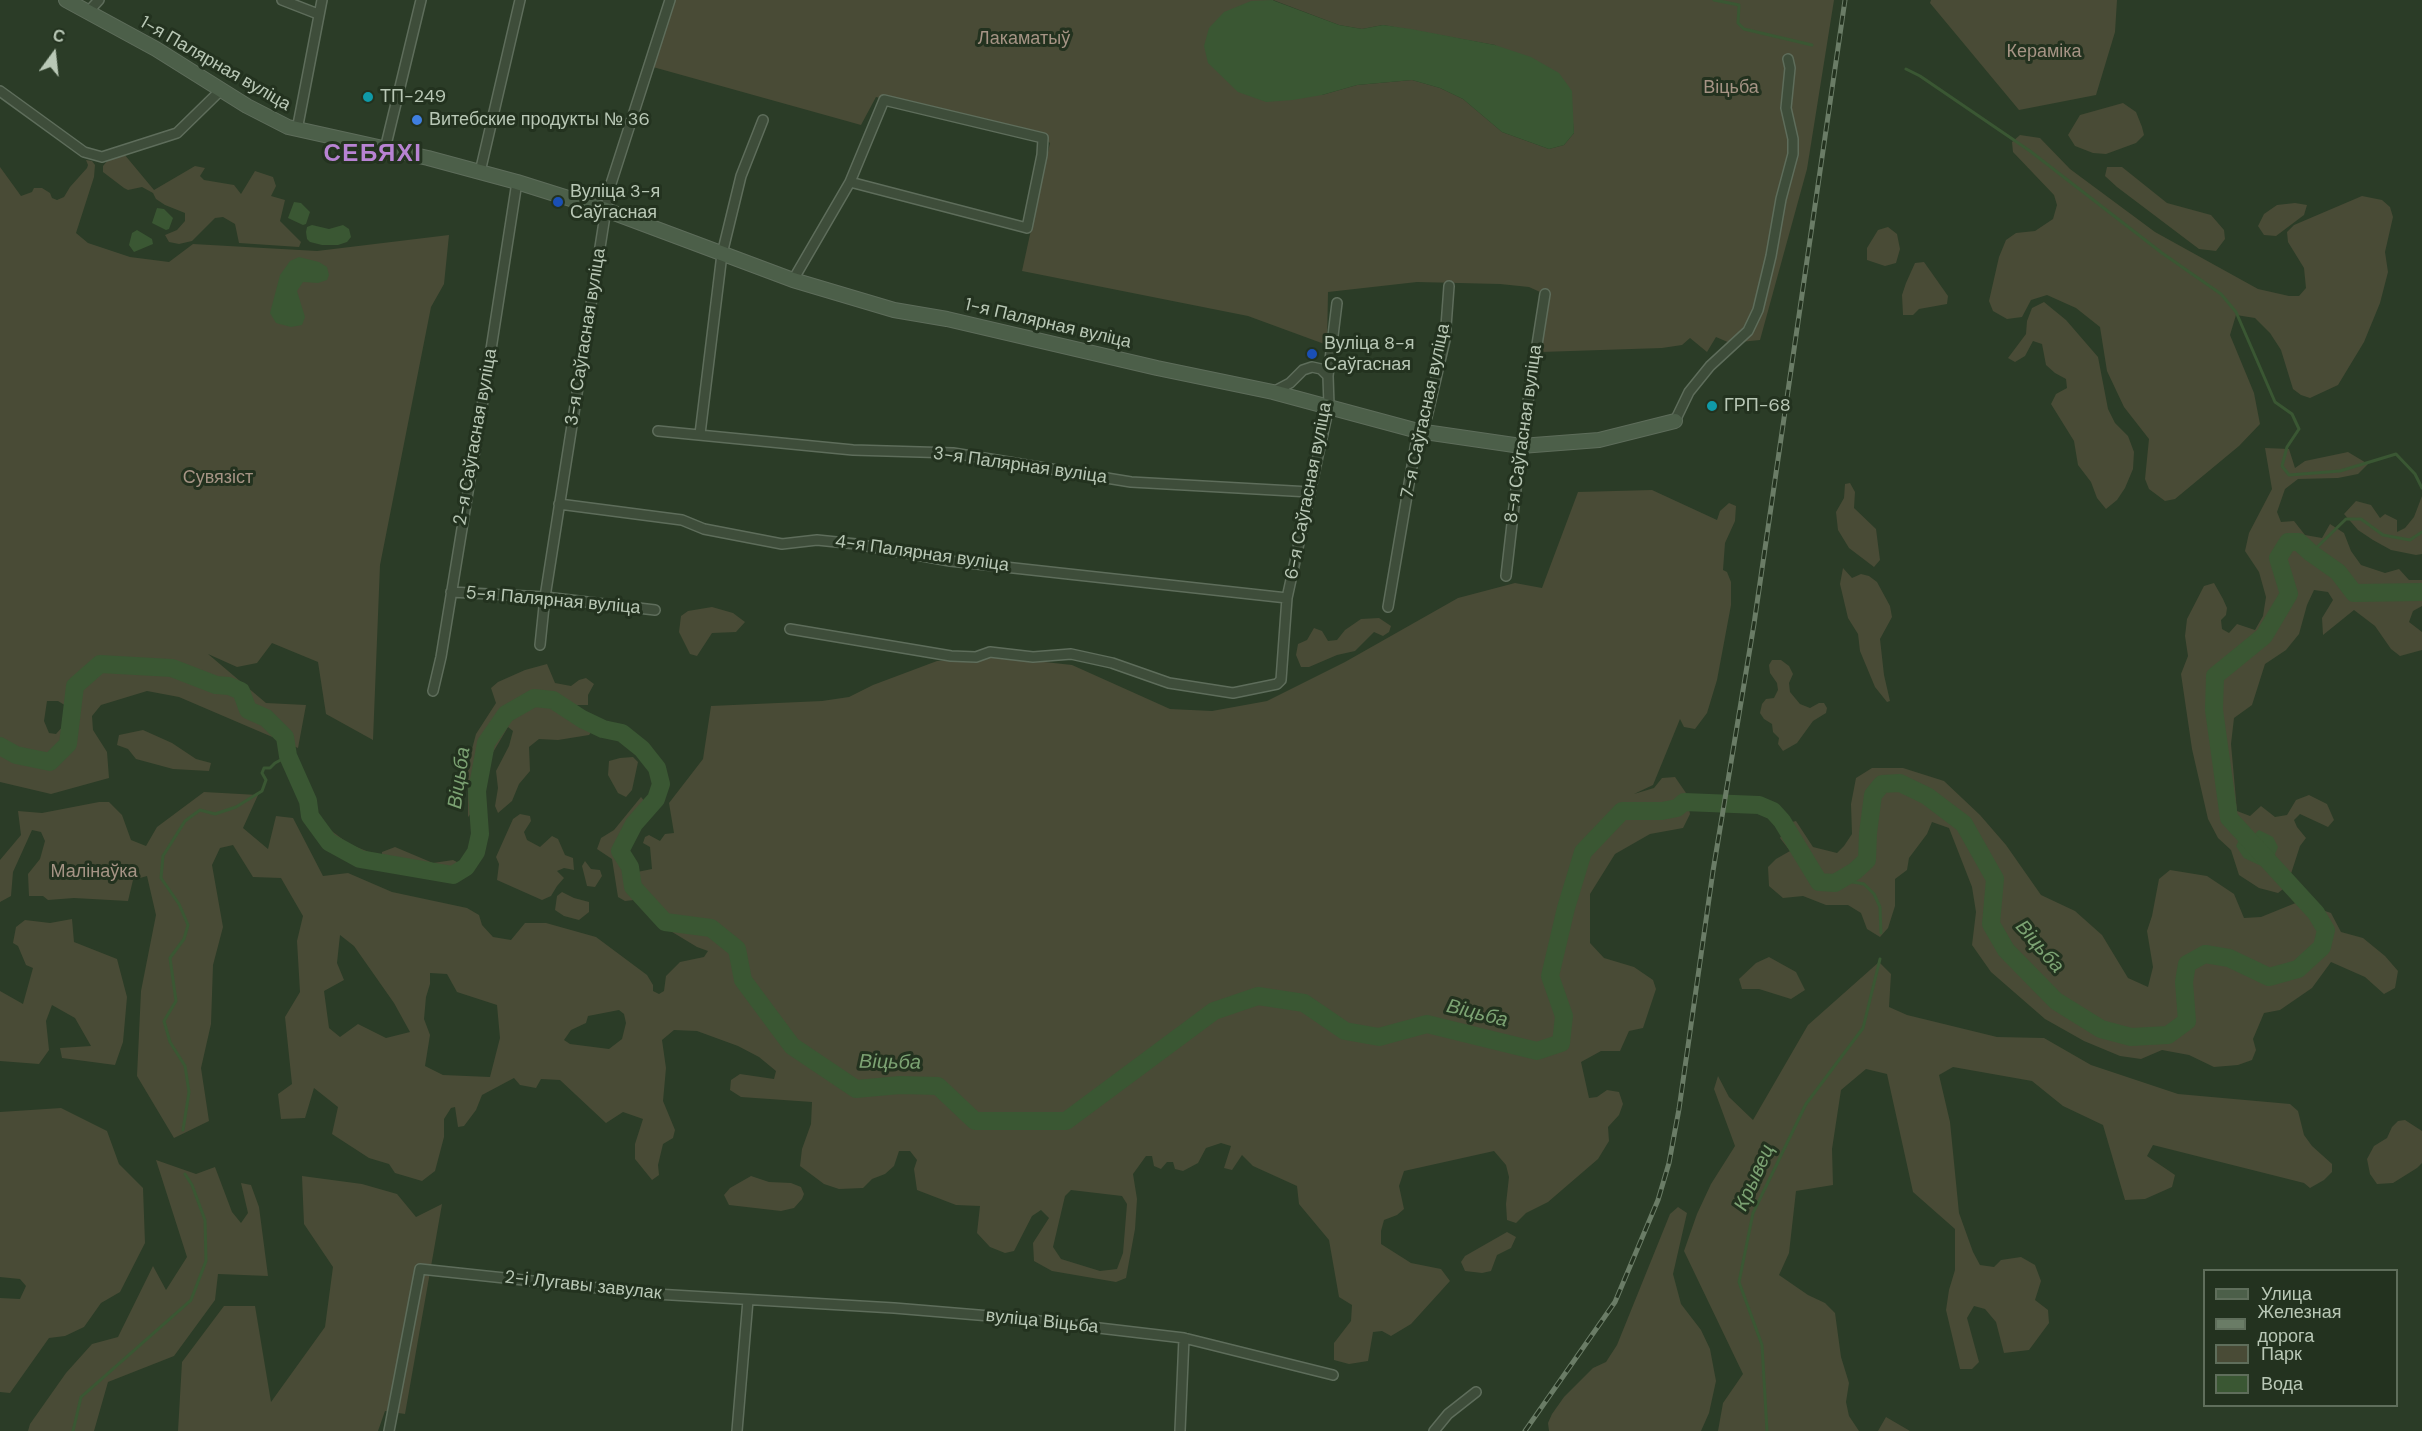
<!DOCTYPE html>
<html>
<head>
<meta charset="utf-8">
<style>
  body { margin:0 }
  #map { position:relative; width:2422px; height:1431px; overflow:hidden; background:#2b3c27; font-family:"DM Sans",sans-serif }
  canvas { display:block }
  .legend { position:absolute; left:2203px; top:1269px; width:195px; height:138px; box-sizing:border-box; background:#23321f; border:2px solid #5f6e5b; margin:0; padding:8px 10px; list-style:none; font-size:18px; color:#b9c8b6 }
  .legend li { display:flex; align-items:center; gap:12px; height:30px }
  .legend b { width:30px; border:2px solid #5f6e5b }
  .north { position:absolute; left:24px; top:24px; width:60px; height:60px; -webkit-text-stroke:4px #23321f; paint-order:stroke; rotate:15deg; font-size:16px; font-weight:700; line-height:24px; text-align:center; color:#b9c8b6 }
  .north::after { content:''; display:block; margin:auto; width:21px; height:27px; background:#b9c8b6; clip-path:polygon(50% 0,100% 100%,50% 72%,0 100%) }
</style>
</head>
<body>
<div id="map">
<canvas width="2422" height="1431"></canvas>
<ul class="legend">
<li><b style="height:8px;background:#4c5f49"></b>Улица</li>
<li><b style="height:8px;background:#6a7c66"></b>Железная дорога</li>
<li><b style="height:16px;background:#494b36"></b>Парк</li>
<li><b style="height:16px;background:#3a5733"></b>Вода</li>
</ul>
<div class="north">С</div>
</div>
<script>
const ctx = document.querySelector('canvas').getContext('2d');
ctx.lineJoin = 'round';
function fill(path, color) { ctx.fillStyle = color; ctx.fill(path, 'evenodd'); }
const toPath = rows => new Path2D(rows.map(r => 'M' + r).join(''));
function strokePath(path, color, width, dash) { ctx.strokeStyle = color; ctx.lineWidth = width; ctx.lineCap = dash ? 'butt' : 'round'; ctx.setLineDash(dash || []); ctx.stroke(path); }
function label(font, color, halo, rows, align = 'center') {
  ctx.font = font + ' "DM Sans",sans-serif'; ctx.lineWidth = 6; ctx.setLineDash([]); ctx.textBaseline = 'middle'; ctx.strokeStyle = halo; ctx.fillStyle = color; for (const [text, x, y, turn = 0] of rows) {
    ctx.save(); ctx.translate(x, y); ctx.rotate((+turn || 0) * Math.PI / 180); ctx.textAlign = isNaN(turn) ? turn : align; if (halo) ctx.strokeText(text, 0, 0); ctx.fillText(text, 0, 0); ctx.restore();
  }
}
const green = toPath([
  [675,0,1834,0,1807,169,1760,340,1730,343,1716,337,1707,352,1690,338,1682,345,1662,348,1541,352,1549,296,1529,287,1500,284,1417,282,1328,292,1327,345,1248,316,1022,271,1050,143,1039,133,876,97,861,125,653,67],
  [1273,0,1339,25,1362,29,1383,25,1495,45,1572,114,1574,133,1564,145,1549,149,1502,132,1463,99,1440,88,1412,80,1357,85,1322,95],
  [1931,0,2117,0,2115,32,2096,95,2019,110,1930,3],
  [2123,103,2136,112,2142,127,2144,135,2136,143,2106,154,2093,153,2075,146,2068,135,2080,115],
  [2020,135,2040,138,2070,169,2155,232,2258,289,2289,296,2299,296,2306,288,2304,268,2288,242,2287,232,2294,225,2362,196,2382,200,2390,207,2393,217,2385,252,2388,272,2380,303,2364,342,2338,385,2310,398,2301,395,2293,389,2281,350,2270,333,2255,318,2236,315,2230,335,2254,393,2260,424,2239,446,2175,499,2165,501,2149,489,2145,479,2149,439,2124,407,2107,371,2100,327,2076,308,2047,295,2031,300,2022,317,2007,319,1993,311,1989,301,1999,257,2006,240,2016,233,2035,231,2053,219,2057,205,2054,195,2013,152,2012,142],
  [319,137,391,154,391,157,389,160,378,161,342,152,324,142],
  [124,154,154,190,195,166,205,168,200,176,204,180,234,185,241,194,255,171,273,177,276,186,271,196,285,200,280,221,301,242,299,247,239,243,235,224,223,217,215,218,192,241,179,244,169,242,165,235,177,230,185,221,185,213,165,205,156,199,153,193,142,187,128,190,124,188,103,172,103,166,108,160],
  [86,160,92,161,95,165,94,177,76,233,88,243,130,257,169,262,193,244,317,251,449,235,444,284,431,307,380,565,373,740,326,714,318,662,272,643,257,663,237,667,208,654,266,703,306,705,298,748,179,697,147,691,101,705,92,716,93,730,107,752,109,778,51,794,0,782,0,167,21,196,32,192,34,188,42,188,50,193,52,198,57,200,64,197,70,187,87,168,88,165],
  [47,701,58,701,71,709,72,716,56,734,49,733,44,721],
  [2107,167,2122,167,2167,203,2211,215,2224,230,2225,239,2216,251,2199,249,2117,187,2105,176],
  [2295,203,2307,205,2304,215,2276,236,2264,235,2258,226,2264,214,2277,205],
  [1888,227,1897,234,1900,249,1896,263,1885,266,1867,260,1867,248,1878,230],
  [1924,262,1948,296,1947,304,1919,309,1913,315,1903,315,1902,295,1906,283,1915,263],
  [2044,302,2066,320,2098,357,2108,409,2115,423,2128,436,2134,452,2133,469,2125,488,2117,500,2106,509,2097,498,2091,482,2078,465,2074,441,2051,404,2056,394,2067,388,2066,379,2055,373,2046,365,2042,344,2033,341,2025,356,2015,362,2008,358,2026,334,2027,321,2032,308],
  [2265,448,2289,449,2295,468,2305,461,2348,452,2368,464,2358,474,2338,478,2298,479,2285,489,2277,512,2281,522,2294,521,2305,535,2322,538,2330,524,2344,533,2351,551,2361,565,2385,573,2399,569,2409,580,2422,580,2422,606,2413,611,2409,622,2422,632,2422,650,2400,656,2391,649,2375,626,2354,610,2323,635,2322,618,2333,600,2328,592,2314,590,2307,605,2299,634,2286,650,2265,664,2252,705,2234,718,2231,744,2237,811,2250,816,2261,806,2275,817,2287,815,2296,800,2309,795,2327,804,2334,820,2328,827,2300,814,2294,820,2297,827,2306,838,2300,846,2287,886,2278,893,2259,888,2239,875,2231,850,2218,838,2208,819,2192,749,2181,674,2188,656,2185,636,2187,619,2204,586,2214,583,2223,599,2227,608,2226,615,2221,620,2222,629,2229,633,2237,624,2255,630,2263,616,2266,597,2259,572,2245,551,2249,533,2272,489],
  [1850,483,1855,492,1854,508,1876,529,1880,560,1874,567,1849,548,1838,530,1836,512,1844,498,1845,484],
  [1652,490,1717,520,1720,511,1729,503,1736,506,1735,521,1725,543,1723,570,1727,572,1731,582,1731,605,1717,680,1707,713,1695,729,1684,727,1680,719,1653,785,1634,794,1654,788,1662,778,1675,777,1686,793,1690,814,1683,828,1650,834,1615,854,1590,894,1590,943,1604,958,1634,967,1653,980,1656,989,1643,1028,1629,1031,1620,1051,1601,1051,1581,1062,1589,1098,1597,1097,1607,1090,1619,1092,1623,1104,1619,1115,1608,1127,1609,1141,1598,1159,1548,1202,1526,1213,1516,1223,1507,1220,1506,1204,1509,1177,1506,1165,1494,1151,1404,1171,1399,1186,1404,1209,1397,1215,1384,1220,1381,1231,1381,1244,1411,1263,1441,1269,1450,1281,1411,1324,1391,1336,1382,1331,1373,1332,1368,1361,1349,1364,1334,1360,1334,1343,1351,1321,1352,1305,1339,1297,1329,1240,1299,1204,1297,1186,1253,1166,1242,1155,1232,1170,1224,1168,1231,1146,1221,1143,1206,1148,1198,1163,1183,1171,1175,1169,1173,1162,1167,1162,1161,1169,1154,1166,1152,1156,1146,1156,1133,1174,1137,1199,1135,1229,1126,1278,1116,1282,1052,1271,1034,1261,1033,1243,1049,1218,1041,1210,1032,1216,1014,1251,1005,1253,990,1247,977,1233,980,1206,956,1205,917,1190,914,1169,917,1160,910,1151,899,1151,894,1166,885,1174,872,1179,863,1188,839,1189,824,1184,800,1166,802,1149,811,1124,812,1102,741,1097,730,1090,731,1080,740,1074,774,1079,776,1071,759,1057,738,1046,697,1031,674,1030,662,1040,666,1068,663,1101,675,1130,673,1138,663,1144,658,1165,659,1175,652,1180,635,1159,635,1144,643,1119,623,1112,606,1123,560,1080,541,1079,536,1088,520,1085,514,1078,482,1095,476,1110,464,1126,458,1127,455,1107,451,1108,444,1119,444,1137,435,1171,422,1181,395,1173,389,1164,369,1158,332,1134,338,1107,314,1088,305,1118,281,1119,278,1094,292,1084,285,1017,300,992,297,941,303,916,281,878,253,877,233,845,220,848,212,865,223,927,213,965,211,1024,201,1068,209,1121,174,1138,137,1076,141,991,156,915,147,876,133,880,128,901,74,898,48,900,43,896,29,896,28,874,40,859,45,841,41,832,32,830,13,872,11,896,0,902,0,860,21,835,18,811,42,813,99,802,109,802,122,815,131,840,146,846,157,827,204,792,258,795,243,828,268,849,276,816,293,818,323,876,348,873,392,892,467,908,479,915,482,925,493,937,511,940,525,923,546,923,596,937,647,975,653,985,653,991,659,994,664,991,666,976,680,962,704,957,708,951,697,947,654,921,634,900,625,901,618,897,612,859,597,849,601,838,614,830,641,797,647,804,626,852,630,863,637,872,652,869,650,847,643,843,645,837,649,835,660,841,665,834,674,833,669,803,703,759,711,706,822,701,849,697,873,685,937,661,999,657,1072,665,1170,709,1212,711,1267,701,1345,662,1458,598,1515,583,1542,588,1578,492],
  [340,935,354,946,394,1003,410,1032,386,1038,358,1024,340,1037,329,1028,324,991,344,980,337,963],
  [430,973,447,974,457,992,497,1005,500,1038,490,1077,443,1075,425,1066,430,1035,424,1019,426,997,430,984],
  [619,1010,624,1014,626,1023,622,1039,609,1049,570,1044,564,1040,571,1030,586,1023,588,1016],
  [1071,1190,1122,1196,1127,1204,1123,1253,1117,1269,1100,1271,1061,1259,1053,1247,1065,1196],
  [2422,496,2422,554,2416,555,2391,550,2373,540,2358,530,2344,514,2356,501,2371,505,2380,518,2385,514,2397,520,2397,532,2405,528,2414,517],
  [1843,568,1852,578,1861,574,1869,576,1877,582,1890,606,1892,617,1880,639,1884,675,1890,701,1887,702,1875,687,1860,651,1858,634,1848,618,1840,584],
  [712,607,733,613,745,622,736,632,712,633,697,656,690,654,679,632,681,616,688,611],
  [1379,618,1391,626,1389,632,1383,636,1374,632,1355,651,1337,655,1309,667,1301,667,1296,655,1298,644,1307,640,1314,628,1322,631,1328,641,1337,640,1345,630,1361,619],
  [1772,660,1781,660,1789,666,1793,674,1789,683,1790,692,1800,704,1810,708,1819,703,1824,703,1827,708,1826,713,1813,721,1797,743,1783,751,1778,744,1779,738,1773,732,1772,724,1764,719,1760,713,1762,704,1766,699,1774,698,1778,690,1777,683,1770,673,1769,665],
  [547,664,555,683,571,686,579,680,586,678,594,684,588,695,588,705,571,705,548,695,530,696,506,710,485,734,475,770,474,810,468,817,468,764,476,734,496,703,491,688,498,682,525,670],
  [545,703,593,730,589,735,558,740,539,739,529,747,530,771,519,784,512,801,498,813,495,806,498,788,496,771,509,746,513,731,508,727,489,759,485,761,489,745,500,728,524,708],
  [143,730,172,743,196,759,211,763,209,771,173,769,136,759,128,749,117,745,119,735],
  [633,757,638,762,632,790,626,797,618,793,608,775,609,761,620,758],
  [1872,768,1903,768,1944,781,1980,815,2006,845,2041,895,2075,911,2102,935,2128,978,2148,987,2153,967,2147,931,2152,916,2159,879,2170,870,2207,876,2234,894,2244,918,2261,917,2298,902,2331,913,2341,932,2363,938,2385,956,2398,971,2395,988,2384,994,2365,977,2331,962,2312,988,2280,1010,2264,1013,2253,1039,2256,1050,2252,1060,2238,1065,2214,1067,2189,1055,2162,1050,2141,1059,2120,1056,2084,1041,2045,1019,1991,972,1972,945,1976,912,1972,887,1949,828,1932,822,1927,834,1909,858,1907,870,1895,879,1895,906,1888,928,1880,937,1867,929,1861,913,1848,905,1826,905,1803,896,1783,898,1769,886,1768,867,1776,859,1790,851,1780,838,1788,823,1796,821,1813,847,1837,853,1844,846,1852,834,1851,804,1856,778],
  [520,814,530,816,531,821,524,832,527,840,540,847,552,836,558,839,565,855,573,858,574,870,564,868,557,871,564,878,557,886,551,896,542,900,497,880,499,864,496,857,513,819],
  [321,823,349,844,369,852,370,858,366,863,355,862,318,833,315,826],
  [395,847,433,863,453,860,463,865,453,877,442,878,392,868,382,860,382,852],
  [585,861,591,869,600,870,602,876,595,887,587,886,582,866],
  [562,892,574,898,589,902,589,912,579,920,564,916,555,910,557,896],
  [25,920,50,923,72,919,74,942,117,959,127,997,123,1042,115,1065,62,1058,60,1048,91,1046,75,1018,52,1005,46,1021,49,1050,39,1064,0,1061,0,991,23,1004,33,968,26,965,18,946,13,943,16,927],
  [1769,957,1796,972,1805,990,1791,999,1759,989,1742,989,1739,979,1756,963],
  [1879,962,1891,974,1889,1007,1907,1015,1997,1037,2044,1038,2091,1065,2178,1094,2290,1104,2298,1111,2304,1135,2312,1146,2332,1164,2332,1172,2324,1180,2310,1188,2304,1183,2153,1145,2147,1156,2175,1175,2172,1187,2145,1199,2125,1200,2103,1125,2063,1106,2032,1081,1953,1067,1939,1075,1950,1122,1959,1213,1973,1252,1980,1265,1994,1267,2001,1260,2021,1257,2035,1265,2041,1281,2035,1300,2048,1310,2049,1323,2029,1350,2004,1353,1996,1322,1985,1309,1974,1306,1967,1318,1979,1362,1972,1369,1960,1369,1946,1310,1949,1290,1955,1270,1955,1229,1913,1192,1887,1074,1866,1069,1841,1090,1832,1149,1833,1185,1796,1191,1789,1253,1779,1275,1808,1295,1825,1303,1835,1313,1841,1357,1849,1383,1846,1402,1849,1416,1859,1431,1718,1431,1723,1403,1743,1374,1684,1251,1697,1214,1711,1184,1735,1146,1714,1089,1718,1076,1729,1097,1753,1120,1808,1025],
  [61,1108,107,1131,119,1164,143,1188,145,1243,120,1292,101,1303,84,1327,65,1336,49,1338,10,1393,0,1392,0,1298,20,1299,26,1286,20,1279,0,1277,0,1112],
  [2405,1120,2422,1131,2422,1163,2417,1168,2393,1183,2377,1184,2370,1174,2367,1159,2374,1146,2387,1138,2392,1127,2398,1121],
  [156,1160,196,1174,215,1167,232,1212,241,1223,248,1213,241,1183,251,1185,259,1207,268,1276,218,1274,215,1300,174,1356,108,1382,94,1431,28,1431,30,1424,66,1373,92,1344,118,1337,153,1266,166,1290,187,1257],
  [302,1176,362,1184,397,1194,416,1217,442,1204,405,1414,385,1411,378,1431,178,1431,182,1362,224,1306,255,1306,271,1402,325,1327,333,1267,304,1224],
  [751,1176,769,1182,791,1183,801,1187,804,1194,802,1199,794,1208,781,1211,729,1205,724,1195,730,1188],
  [1678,1207,1687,1213,1673,1274,1681,1304,1701,1330,1710,1349,1716,1381,1709,1413,1701,1431,1549,1431,1548,1423,1552,1414,1564,1397,1593,1368,1606,1362,1617,1345,1670,1214],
  [1507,1232,1516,1237,1511,1248,1497,1255,1491,1271,1482,1273,1465,1271,1461,1262,1465,1256],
  [1886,1417,1910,1431,1878,1431]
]);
const water = toPath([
  [1272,0,1339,25,1362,29,1383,25,1411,29,1495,45,1531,57,1559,73,1572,91,1574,133,1564,145,1549,149,1502,132,1463,99,1440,88,1412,80,1357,85,1322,95,1293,100,1266,102,1238,92,1208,63,1204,46,1209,28,1224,12,1251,1],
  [294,202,301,203,310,212,306,224,303,225,288,218],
  [157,208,164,209,173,218,169,229,166,230,152,223],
  [312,225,329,229,343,225,349,229,351,237,347,242,338,245,322,245,310,242,307,239,306,232,307,227],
  [137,230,152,239,153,244,134,252,129,245,132,233],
  [299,257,319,262,327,267,329,275,327,280,318,283,303,282,297,291,305,317,302,325,291,327,276,323,270,313,280,275,290,261],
  [2259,830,2273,837,2278,847,2275,854,2276,862,2272,871,2244,858,2236,846,2240,838,2248,840]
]);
const stream = toPath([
  [1714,0,1739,5,1738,23,1744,29,1812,45],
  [1906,69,1920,76,2030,151,2162,253,2221,294,2236,312,2275,402,2292,414,2299,429,2287,447,2282,466,2289,475,2340,471,2396,454,2415,474,2422,488],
  [2311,553,2346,519,2361,519,2383,535,2410,540,2422,532],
  [1841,880,1864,884,1874,894,1880,907,1881,933],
  [183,1130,189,1092,185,1066,170,1042,164,1021,176,1001,170,958,184,939,188,925,179,904,161,878,163,856,185,821,200,810,215,814,236,807,262,791,266,780,262,773,264,768,270,768,275,763,288,756],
  [73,1431,81,1397,191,1300,206,1261,205,1220,192,1185,185,1174],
  [1767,1431,1762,1345,1739,1282,1753,1213,1806,1104,1863,1028,1880,959]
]);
const river = toPath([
  [0,746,16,755,50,762,68,744,75,686,100,664,172,668,216,685,229,686,241,691,248,710,266,718,285,737,288,756,308,801,310,816,329,842,360,859,453,875,466,867,476,852,480,834,477,791,486,743,506,714,534,698,553,700,582,719,603,729,622,733,642,749,657,768,661,784,656,799,634,824,620,851,630,867,633,887,665,922,711,928,737,949,743,980,792,1046,856,1089,900,1085,938,1086,975,1121,1066,1121,1214,1011,1258,996,1304,1003,1345,1031,1379,1037,1427,1024,1537,1051,1561,1043,1564,1016,1550,976,1566,908,1583,852,1622,811,1662,811,1677,808,1684,802,1759,805,1773,811,1782,821,1819,882,1835,883,1855,871,1867,860,1868,833,1873,795,1882,784,1900,783,1927,796,1964,824,1995,879,1991,924,2006,950,2056,1001,2101,1029,2131,1037,2168,1035,2187,1021,2184,982,2187,964,2205,954,2229,958,2269,977,2298,969,2322,947,2326,930,2316,913,2229,818,2214,710,2215,676,2264,636,2289,594,2278,558,2288,542,2299,542,2311,553,2338,572,2354,593,2422,592]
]);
const street = toPath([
  [282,0,318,14],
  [88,12,99,0],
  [0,91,84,152,102,157,177,133,221,90],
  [297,130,322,0],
  [385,149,421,0],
  [480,172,520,0],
  [793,280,850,182,884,100,1043,138,1042,155,1027,228,850,182],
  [1273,392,1290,383,1303,370,1312,367,1321,369,1328,376],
  [1675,421,1689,392,1710,366,1748,331,1758,310,1771,256,1781,199,1793,154,1793,139,1786,108,1790,68,1788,59],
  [658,431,853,450,953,453,1131,482,1310,492],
  [700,434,722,254,741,176,763,120],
  [559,504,682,520,704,529,782,544,817,540,856,544,950,561,1287,598],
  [1506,576,1521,446,1545,294],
  [451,592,545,597,655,610],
  [1388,607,1418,431,1427,417,1445,340,1449,286],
  [790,629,951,656,976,657,990,652,1033,657,1071,654,1112,663,1169,683,1233,693,1277,684,1281,680,1287,598,1329,406,1328,376,1337,303],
  [540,645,545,597,609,190,670,0],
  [433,691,441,657,485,388,517,182],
  [389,1431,420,1269,655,1294,894,1308,1014,1318,1184,1338,1333,1375],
  [737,1431,748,1300],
  [1180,1431,1184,1338],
  [1434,1431,1448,1414,1476,1392]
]);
const secondary = toPath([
  [66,0,156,49,247,106,288,127,428,158,517,182,606,210,793,280,894,310,947,319,1157,368,1273,392,1418,431,1521,446,1599,440,1675,421]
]);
const rail = toPath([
  [1525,1431,1615,1302,1658,1200,1669,1163,1679,1109,1713,871,1754,624,1845,0]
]);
const markers = [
  [368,97,6,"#0f9aa8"],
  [417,120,6,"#3f7fe0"],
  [558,202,6,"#1a4fb4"],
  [1312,354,6,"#1a4fb4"],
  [1712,406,6,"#0f9aa8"]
];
const parkNames = [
  ["Лакаматыў",1024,39],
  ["Кераміка",2044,52],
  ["Віцьба",1731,88],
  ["Сувязіст",218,478],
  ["Малінаўка",94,872]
];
const streetNames = [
  ["1-я Палярная вуліца",215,64,30],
  ["1-я Палярная вуліца",1048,324,13],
  ["3-я Саўгасная вуліца",586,337,-81],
  ["7-я Саўгасная вуліца",1426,411,-78],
  ["8-я Саўгасная вуліца",1524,434,-82],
  ["2-я Саўгасная вуліца",476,437,-80],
  ["3-я Палярная вуліца",1020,466,8],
  ["6-я Саўгасная вуліца",1309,491,-79],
  ["4-я Палярная вуліца",922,554,8],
  ["5-я Палярная вуліца",553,601,5],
  ["2-і Лугавы завулак",583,1286,6],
  ["вуліца Віцьба",1042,1322,6]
];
const poiNames = [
  ["ТП-249",380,97],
  ["Витебские продукты № 36",429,120],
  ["Вуліца 3-я",570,192],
  ["Саўгасная",570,213],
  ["Вуліца 8-я",1324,344],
  ["Саўгасная",1324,365],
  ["ГРП-68",1724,406]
];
const waterNames = [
  ["Віцьба",460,778,-82],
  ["Віцьба",2039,947,49],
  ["Віцьба",1477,1014,14],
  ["Віцьба",890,1063,1],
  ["Крывец",1755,1178,-66]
];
const districtNames = [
  ["СЕБЯХІ",373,155]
];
fill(green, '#494b36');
fill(water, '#3a5733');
strokePath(stream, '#3a5733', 3);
strokePath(river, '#3a5733', 18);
strokePath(street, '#5e6d5b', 12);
strokePath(secondary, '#5e6d5b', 16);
strokePath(street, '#3e4d3a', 9);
strokePath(secondary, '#4c5f49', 14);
strokePath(rail, '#6a7c66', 5);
strokePath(rail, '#23321f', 3, [9]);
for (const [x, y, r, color] of markers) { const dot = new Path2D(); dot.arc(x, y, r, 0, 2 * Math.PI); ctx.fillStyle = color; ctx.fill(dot); strokePath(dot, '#23321f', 2); }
label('18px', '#a69485', '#23321f', parkNames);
label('18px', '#b9c8b6', '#23321f', streetNames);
label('18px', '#b9c8b6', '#23321f', poiNames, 'left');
label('italic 20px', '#7ca373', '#23321f', waterNames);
ctx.letterSpacing = '1.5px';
label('bold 24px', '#b883d3', '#23321f', districtNames);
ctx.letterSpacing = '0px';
</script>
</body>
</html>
